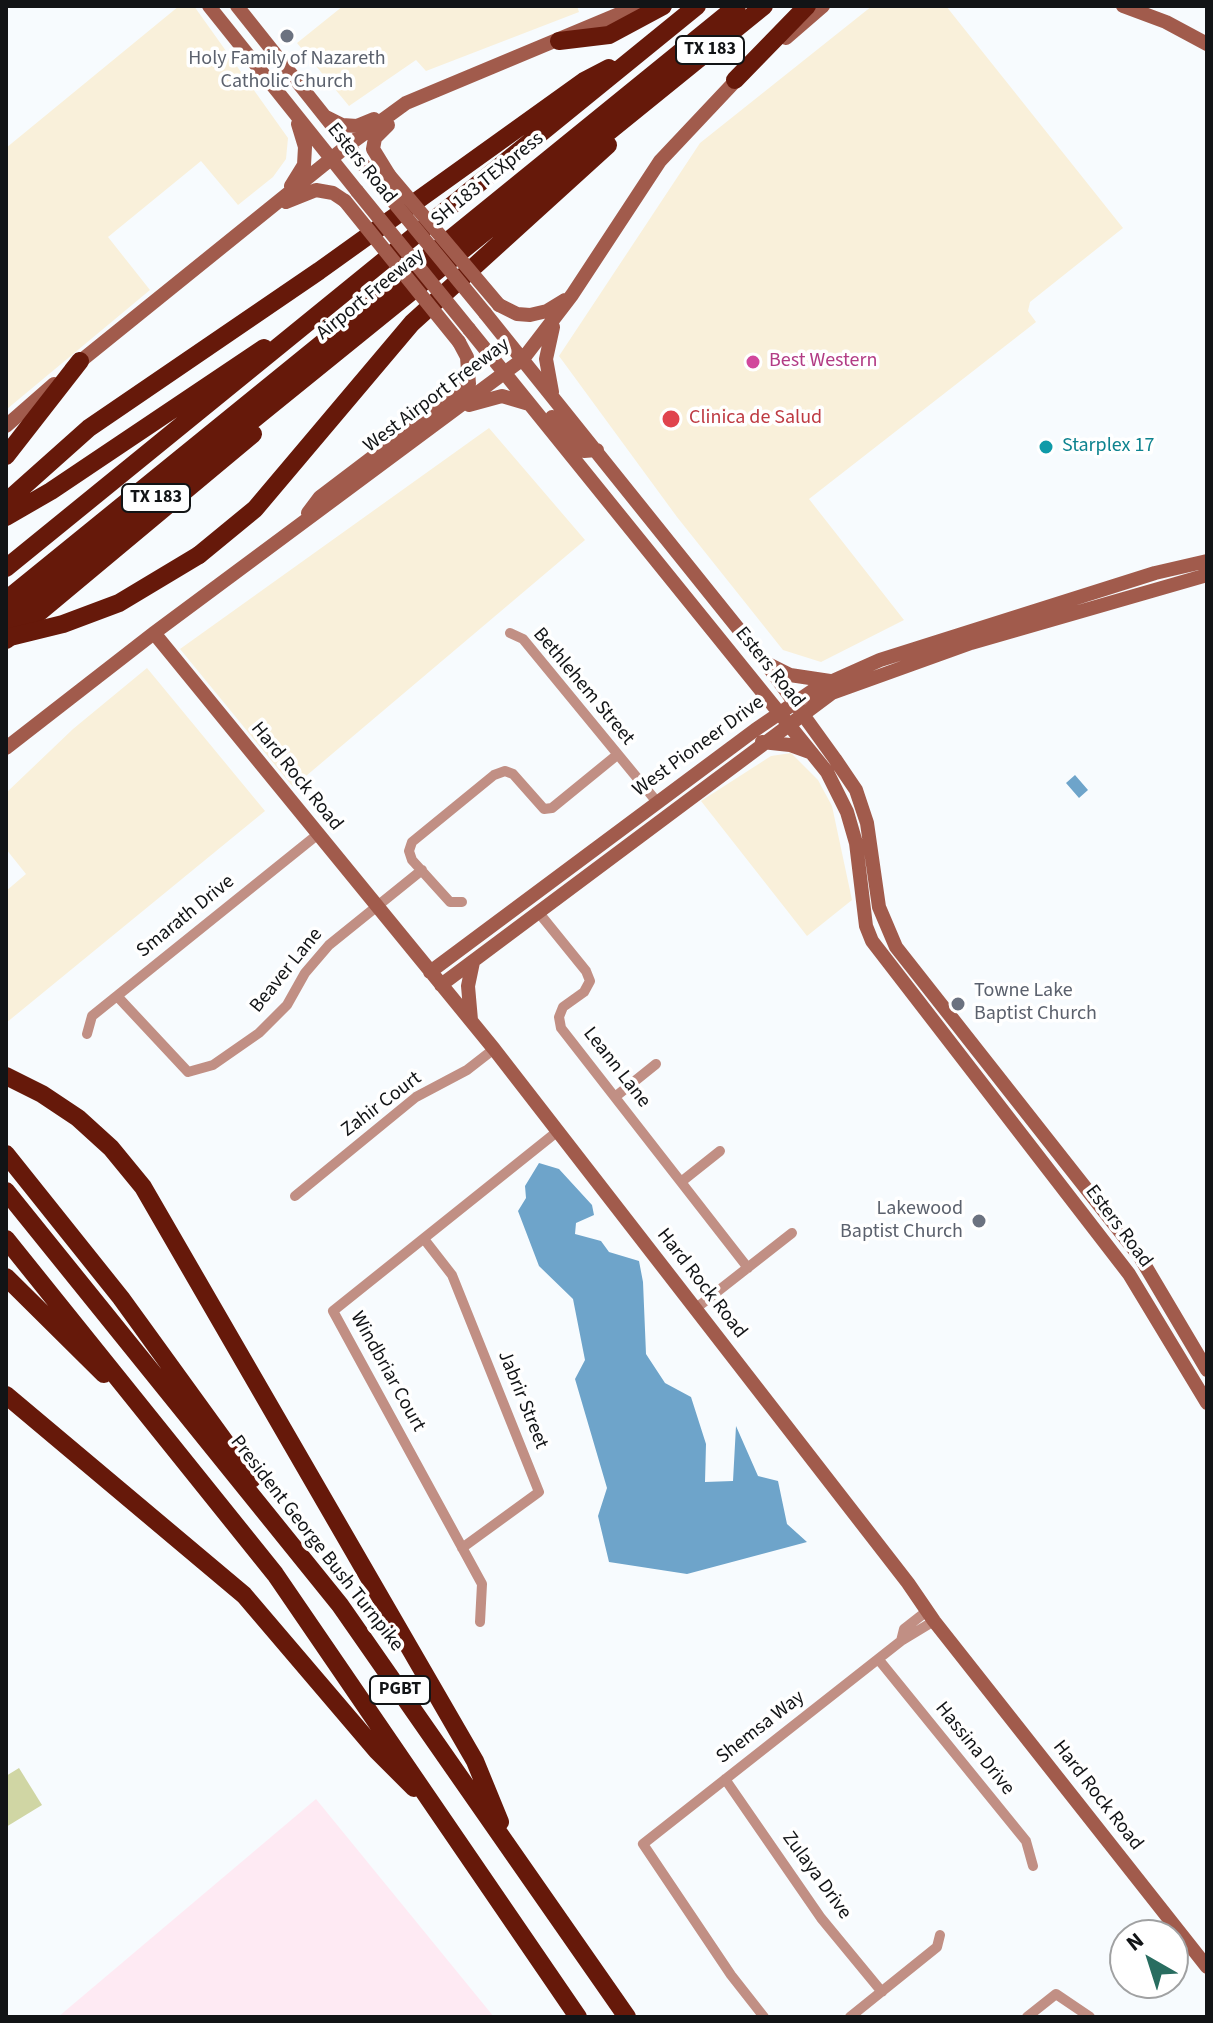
<!DOCTYPE html>
<html>
<head>
<meta charset="utf-8">
<style>
  body { margin:0 }
  #map { position:relative; width:1213px; height:2023px; overflow:hidden; background:#f7fbfe; font-family:"Source Sans 3",sans-serif }
  canvas { display:block }
  .frame { position:absolute; inset:0; border:8px solid #121416; pointer-events:none }
  .north { position:absolute; left:1109px; top:1919px; width:80px; height:80px; box-sizing:border-box; background:#fff; border:2px solid #a0a1a2; border-radius:50%; rotate:321deg; font-size:22px; font-weight:700; line-height:32px; text-align:center; color:#121416 }
  .north::after { content:''; display:block; margin:auto; width:28px; height:36px; background:#296d60; clip-path:polygon(50% 0,100% 100%,50% 72%,0 100%) }
</style>
</head>
<body>
<div id="map">
<canvas width="1213" height="2023"></canvas>
<div class="frame"></div>
<div class="north">N</div>
</div>
<script>
const ctx = document.querySelector('canvas').getContext('2d');
ctx.lineJoin = 'round';
function fill(path, color) { ctx.fillStyle = color; ctx.fill(path, 'evenodd'); }
const toPath = rows => new Path2D(rows.map(r => 'M' + r).join(''));
function strokePath(path, color, width, dash) { ctx.strokeStyle = color; ctx.lineWidth = width; ctx.lineCap = dash ? 'butt' : 'round'; ctx.setLineDash(dash || []); ctx.stroke(path); }
function label(font, color, halo, rows, align = 'center') {
  ctx.font = font + ' "Source Sans 3",sans-serif'; ctx.lineWidth = 7; ctx.setLineDash([]); ctx.textBaseline = 'middle'; ctx.strokeStyle = halo; ctx.fillStyle = color; for (const [text, x, y, turn = 0] of rows) {
    ctx.save(); ctx.translate(x, y); ctx.rotate((+turn || 0) * Math.PI / 180); ctx.textAlign = isNaN(turn) ? turn : align; if (halo) ctx.strokeText(text, 0, 0); ctx.fillText(text, 0, 0); ctx.restore();
  }
}
const commercial = toPath([
  [179,6,194,6,288,138,286,159,273,177,238,205,201,161,108,237,150,290,7,409,6,148],
  [343,6,577,6,579,12,426,71,416,60,349,106,297,43],
  [872,6,946,6,1123,228,1030,302,1028,311,1036,322,809,499,904,620,821,662,783,650,677,517,559,356,700,143],
  [489,428,585,540,293,787,180,649],
  [147,668,265,811,6,1023,6,891,26,874,6,849,6,793,73,729],
  [791,753,818,780,832,806,852,900,807,936,701,801,771,756]
]);
const industrial = toPath([
  [316,1799,494,2017,58,2017]
]);
const green = toPath([
  [19,1768,42,1805,6,1827,6,1776]
]);
const water = toPath([
  [1075,775,1088,790,1079,798,1066,783],
  [539,1163,559,1169,592,1205,594,1215,576,1223,575,1234,601,1241,609,1252,639,1261,643,1282,646,1354,665,1383,691,1397,706,1444,705,1482,733,1481,736,1426,758,1476,778,1481,787,1524,807,1542,687,1574,609,1562,598,1516,607,1488,575,1379,585,1360,573,1299,539,1266,518,1211,526,1198,525,1186]
]);
const street = toPath([
  [510,633,523,639,657,802],
  [462,902,450,902,412,860,409,851,412,842,494,775,505,771,513,774,544,809,552,808,617,755],
  [539,913,586,971,590,981,584,992,563,1007,559,1017,561,1028,748,1268],
  [117,996,188,1072,213,1065,259,1033,287,1005,305,973,329,945,422,870],
  [87,1034,92,1016,317,835],
  [615,1097,656,1064],
  [681,1182,720,1151],
  [295,1196,416,1097,467,1070,494,1049],
  [424,1239,452,1275,539,1492,462,1548],
  [695,1309,792,1233],
  [480,1622,482,1584,333,1311,558,1131],
  [901,1641,904,1629,927,1611],
  [879,1660,1026,1841,1033,1866],
  [725,1779,821,1918,882,1992],
  [764,2017,731,1975,643,1844,901,1641,934,1621],
  [850,2017,937,1947,940,1935],
  [1027,2017,1056,1994,1090,2017]
]);
const secondary = toPath([
  [209,6,357,191],
  [237,6,373,177],
  [1123,6,1166,22,1207,44],
  [786,38,823,6],
  [326,117,342,125,357,126,374,119],
  [388,125,375,138,373,149,389,175],
  [291,186,304,165,305,147,298,124],
  [286,202,316,190,333,193,345,201],
  [499,305,517,314,530,315,547,311,565,300],
  [485,313,765,662,835,759,856,790,867,823,879,907,896,947,1140,1257,1207,1370],
  [469,329,827,772,847,812,856,843,866,926,872,941,1129,1274,1207,1403],
  [72,368,347,146,406,103,638,6],
  [552,392,546,359,553,327],
  [469,405,502,396,529,404],
  [552,417,584,451,597,450],
  [6,426,54,384],
  [308,513,320,497,469,384,467,357,459,342],
  [154,633,494,1049,908,1583,934,1621,1207,1967],
  [770,665,790,675,830,681],
  [762,742,790,745,812,753],
  [6,748,154,633,523,359,572,295,660,161,742,74],
  [430,972,755,730,815,689,880,660,1155,573,1207,561],
  [441,985,832,693,971,643,1207,575],
  [471,1020,468,986,473,962]
]);
const highway = toPath([
  [559,41,609,35,663,6],
  [735,80,807,6],
  [6,456,80,361],
  [6,502,89,428,319,271,584,81,609,68],
  [6,517,51,491,264,348],
  [199,555,255,509,412,323,608,145],
  [6,568,697,6],
  [6,600,737,6],
  [6,620,764,6],
  [6,640,253,434],
  [6,1076,42,1094,78,1118,111,1148,143,1187,475,1761,500,1822],
  [6,1154,121,1298,252,1479],
  [6,1191,340,1605,627,2017],
  [6,1239,275,1574,578,2017],
  [6,1277,104,1374],
  [6,1395,244,1595,377,1751,414,1788]
]);
const secondaryBridge = toPath([
  [389,175,499,305],
  [373,177,485,313],
  [357,191,469,329],
  [345,201,459,342]
]);
const highwayBridge = toPath([
  [6,638,63,624,119,603,199,555]
]);
const markers = [
  [287,36,8,"#6b7280"],
  [753,362,8,"#d1479c"],
  [671,419,10,"#e0444e"],
  [1046,447,8,"#0f9aa8"],
  [958,1004,8,"#6b7280"],
  [979,1221,8,"#6b7280"]
];
const shields = [
  [710,50,68],
  [156,498,68],
  [400,1690,60]
];
const shieldNames = [
  ["TX 183",710,50],
  ["TX 183",156,498],
  ["PGBT",400,1690]
];
const worshipNames = [
  ["Holy Family of Nazareth",287,60],
  ["Catholic Church",287,83],
  ["Towne Lake",974,992,"left"],
  ["Baptist Church",974,1015,"left"],
  ["Lakewood",963,1210,"right"],
  ["Baptist Church",963,1233,"right"]
];
const streetNames = [
  ["Esters Road",361,164,51],
  ["SH 183 TEXpress",488,180,-39],
  ["Airport Freeway",371,295,-39],
  ["West Airport Freeway",437,396,-37],
  ["Esters Road",769,668,51],
  ["Bethlehem Street",583,687,50],
  ["West Pioneer Drive",699,747,-36],
  ["Hard Rock Road",296,777,51],
  ["Smarath Drive",186,917,-39],
  ["Beaver Lane",287,971,-51],
  ["Leann Lane",616,1068,52],
  ["Zahir Court",382,1105,-37],
  ["Esters Road",1118,1227,53],
  ["Hard Rock Road",701,1284,52],
  ["Windbriar Court",387,1372,61],
  ["Jabrir Street",522,1400,68],
  ["President George Bush Turnpike",316,1544,52],
  ["Shemsa Way",761,1728,-38],
  ["Hassina Drive",974,1749,51],
  ["Hard Rock Road",1097,1796,52],
  ["Zulaya Drive",816,1876,54]
];
const hotelNames = [
  ["Best Western",769,362]
];
const healthNames = [
  ["Clinica de Salud",689,419]
];
const cultureNames = [
  ["Starplex 17",1062,447]
];
fill(commercial, '#f9f0da');
fill(industrial, '#feeaf3');
fill(green, '#d0d6a4');
fill(water, '#6ea4ca');
strokePath(street, '#c18f84', 10);
strokePath(secondary, '#a15b4c', 14);
strokePath(highway, '#66190a', 18);
strokePath(secondaryBridge, '#a15b4c', 14);
strokePath(highwayBridge, '#66190a', 18);
for (const [x, y, r, color] of markers) { const dot = new Path2D(); dot.arc(x, y, r, 0, 2 * Math.PI); ctx.fillStyle = color; ctx.fill(dot); strokePath(dot, '#fff', 3); }
for (const [x, y, w] of shields) { const box = new Path2D(); box.roundRect(x - w / 2, y - 14, w, 28, 6); ctx.fillStyle = '#fff'; ctx.fill(box); strokePath(box, '#121416', 2); }
label('bold 18px', '#121416', null, shieldNames);
label('20px', '#5b616d', '#fff', worshipNames);
label('20px', '#121416', '#fff', streetNames);
label('20px', '#b23c85', '#fff', hotelNames, 'left');
label('20px', '#be3a42', '#fff', healthNames, 'left');
label('20px', '#0d838f', '#fff', cultureNames, 'left');
</script>
</body>
</html>
